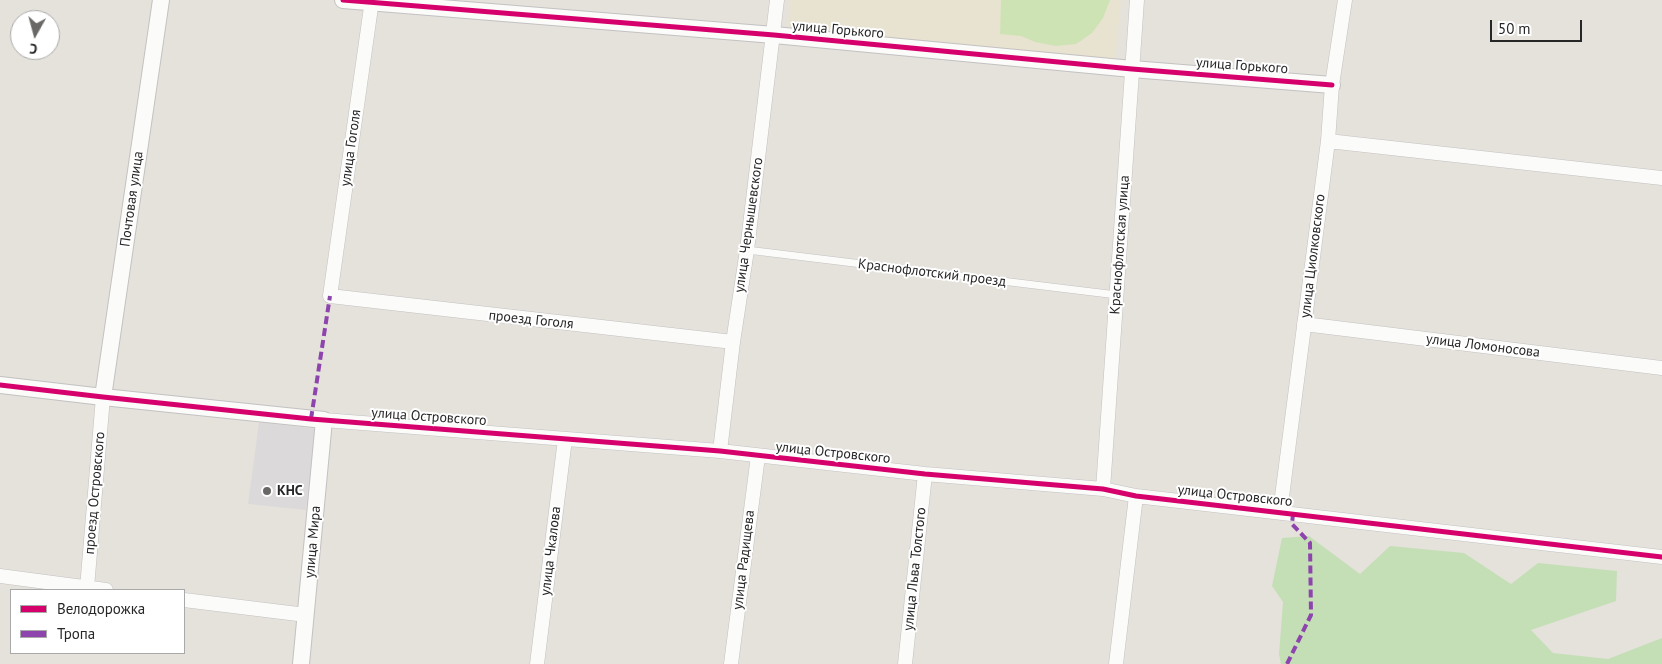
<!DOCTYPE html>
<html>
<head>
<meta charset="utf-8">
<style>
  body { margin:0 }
  #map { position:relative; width:1662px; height:664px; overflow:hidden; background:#e5e2dc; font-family:"PT Sans",sans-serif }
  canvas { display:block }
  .legend { position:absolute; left:10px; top:589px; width:175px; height:65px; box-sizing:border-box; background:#fff; border:1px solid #a9a9a9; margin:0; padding:6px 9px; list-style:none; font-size:15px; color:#272727 }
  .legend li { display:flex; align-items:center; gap:10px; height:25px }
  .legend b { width:25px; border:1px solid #a9a9a9 }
  .north { position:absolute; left:10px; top:10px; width:50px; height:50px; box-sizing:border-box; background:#fff; border:1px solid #a9a9a9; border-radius:50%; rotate:187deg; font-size:14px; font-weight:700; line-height:20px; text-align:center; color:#272727 }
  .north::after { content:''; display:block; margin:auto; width:18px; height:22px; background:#6a6866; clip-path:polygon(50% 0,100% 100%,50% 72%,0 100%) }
  .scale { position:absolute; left:1490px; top:20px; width:92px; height:22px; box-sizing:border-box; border:2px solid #272727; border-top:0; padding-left:6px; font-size:15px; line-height:18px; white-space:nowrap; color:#272727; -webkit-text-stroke:4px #fff; paint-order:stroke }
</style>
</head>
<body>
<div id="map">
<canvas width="1662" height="664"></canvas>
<ul class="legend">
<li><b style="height:6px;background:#d6006c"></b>Велодорожка</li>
<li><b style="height:6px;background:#8e44ad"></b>Тропа</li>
</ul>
<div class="north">С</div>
<div class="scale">50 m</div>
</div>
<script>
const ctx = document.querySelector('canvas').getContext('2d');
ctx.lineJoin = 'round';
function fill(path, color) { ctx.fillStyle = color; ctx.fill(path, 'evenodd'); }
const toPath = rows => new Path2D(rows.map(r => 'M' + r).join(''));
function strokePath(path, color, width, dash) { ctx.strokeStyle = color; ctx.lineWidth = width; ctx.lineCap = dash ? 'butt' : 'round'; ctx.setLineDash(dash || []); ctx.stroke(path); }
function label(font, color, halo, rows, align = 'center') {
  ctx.font = font + ' "PT Sans",sans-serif'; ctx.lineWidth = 4; ctx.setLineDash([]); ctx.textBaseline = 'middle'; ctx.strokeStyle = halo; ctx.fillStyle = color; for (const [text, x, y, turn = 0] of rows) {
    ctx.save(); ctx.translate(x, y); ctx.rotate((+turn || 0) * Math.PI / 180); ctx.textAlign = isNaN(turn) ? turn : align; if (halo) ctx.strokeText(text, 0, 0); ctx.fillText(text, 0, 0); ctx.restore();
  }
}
const industrial = toPath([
  [259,422,316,429,306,510,248,504]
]);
const education = toPath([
  [790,0,1121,0,1115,63,788,26]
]);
const green = toPath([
  [1309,536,1360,574,1390,546,1464,553,1511,584,1538,563,1617,571,1616,601,1531,630,1553,653,1608,659,1662,638,1662,664,1281,664,1279,654,1283,602,1272,586,1282,538]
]);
const pitch = toPath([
  [1001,0,1110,0,1103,18,1092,33,1076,44,1056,46,1035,42,1021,36,1000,34]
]);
const service = toPath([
  [747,250,1117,295]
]);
const minor = toPath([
  [372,0,330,296,733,342],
  [1328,141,1662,178],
  [1304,324,1662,368],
  [324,420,720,451,925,474,1103,489,1136,496,1662,557],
  [720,451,733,342,747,250,777,0],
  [1103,489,1137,0],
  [1280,512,1328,141,1332,85,1345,0],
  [0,576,106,590],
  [87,588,103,397],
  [184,600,306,615],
  [537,664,565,439],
  [731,664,758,456],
  [905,664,925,474],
  [1116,664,1136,496]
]);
const tertiary = toPath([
  [343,0,774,35,1132,69,1332,85],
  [0,385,103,397,324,420,301,664],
  [103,397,161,0]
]);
const quiet = toPath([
  [311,419,330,296],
  [1287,664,1311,615,1310,543,1292,524,1293,514]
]);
const cycleway = toPath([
  [343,0,774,35,1132,69,1332,85],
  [0,385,103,397,311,419,720,451,925,474,1103,489,1136,496,1662,557]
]);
const markers = [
  [267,491,5,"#6a6866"]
];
const streetNames = [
  ["улица Горького",838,30,5],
  ["улица Горького",1242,66,4],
  ["улица Гоголя",351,148,-82],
  ["Почтовая улица",132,199,-82],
  ["улица Чернышевского",749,225,-82],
  ["Краснофлотская улица",1120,245,-86],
  ["улица Циолковского",1313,256,-83],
  ["Краснофлотский проезд",932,273,7],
  ["проезд Гоголя",531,320,6],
  ["улица Ломоносова",1483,346,7],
  ["улица Островского",429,417,4],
  ["улица Островского",833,453,6],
  ["проезд Островского",95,493,-85],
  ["улица Островского",1235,496,6],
  ["улица Мира",313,542,-85],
  ["улица Чкалова",551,551,-83],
  ["улица Радищева",744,560,-83],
  ["улица Льва Толстого",915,569,-84]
];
const poiNames = [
  ["КНС",277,491]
];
fill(industrial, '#dcd9db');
fill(education, '#e8e2d1');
fill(green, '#c4dfb6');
fill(pitch, '#cee3b4');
strokePath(service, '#c3c1c1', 8);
strokePath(minor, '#c3c1c1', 15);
strokePath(tertiary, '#c3c1c1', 18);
strokePath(service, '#fbfbfa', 7);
strokePath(minor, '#fbfbfa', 14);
strokePath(tertiary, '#fbfbfa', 16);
strokePath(quiet, '#8e44ad', 4, [8, 4]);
strokePath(cycleway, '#d6006c', 5);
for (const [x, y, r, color] of markers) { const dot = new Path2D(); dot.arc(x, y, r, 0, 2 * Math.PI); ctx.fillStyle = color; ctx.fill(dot); strokePath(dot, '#fff', 2); }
label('14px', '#272727', '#fff', streetNames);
label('bold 14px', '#272727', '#fff', poiNames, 'left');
</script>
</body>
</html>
